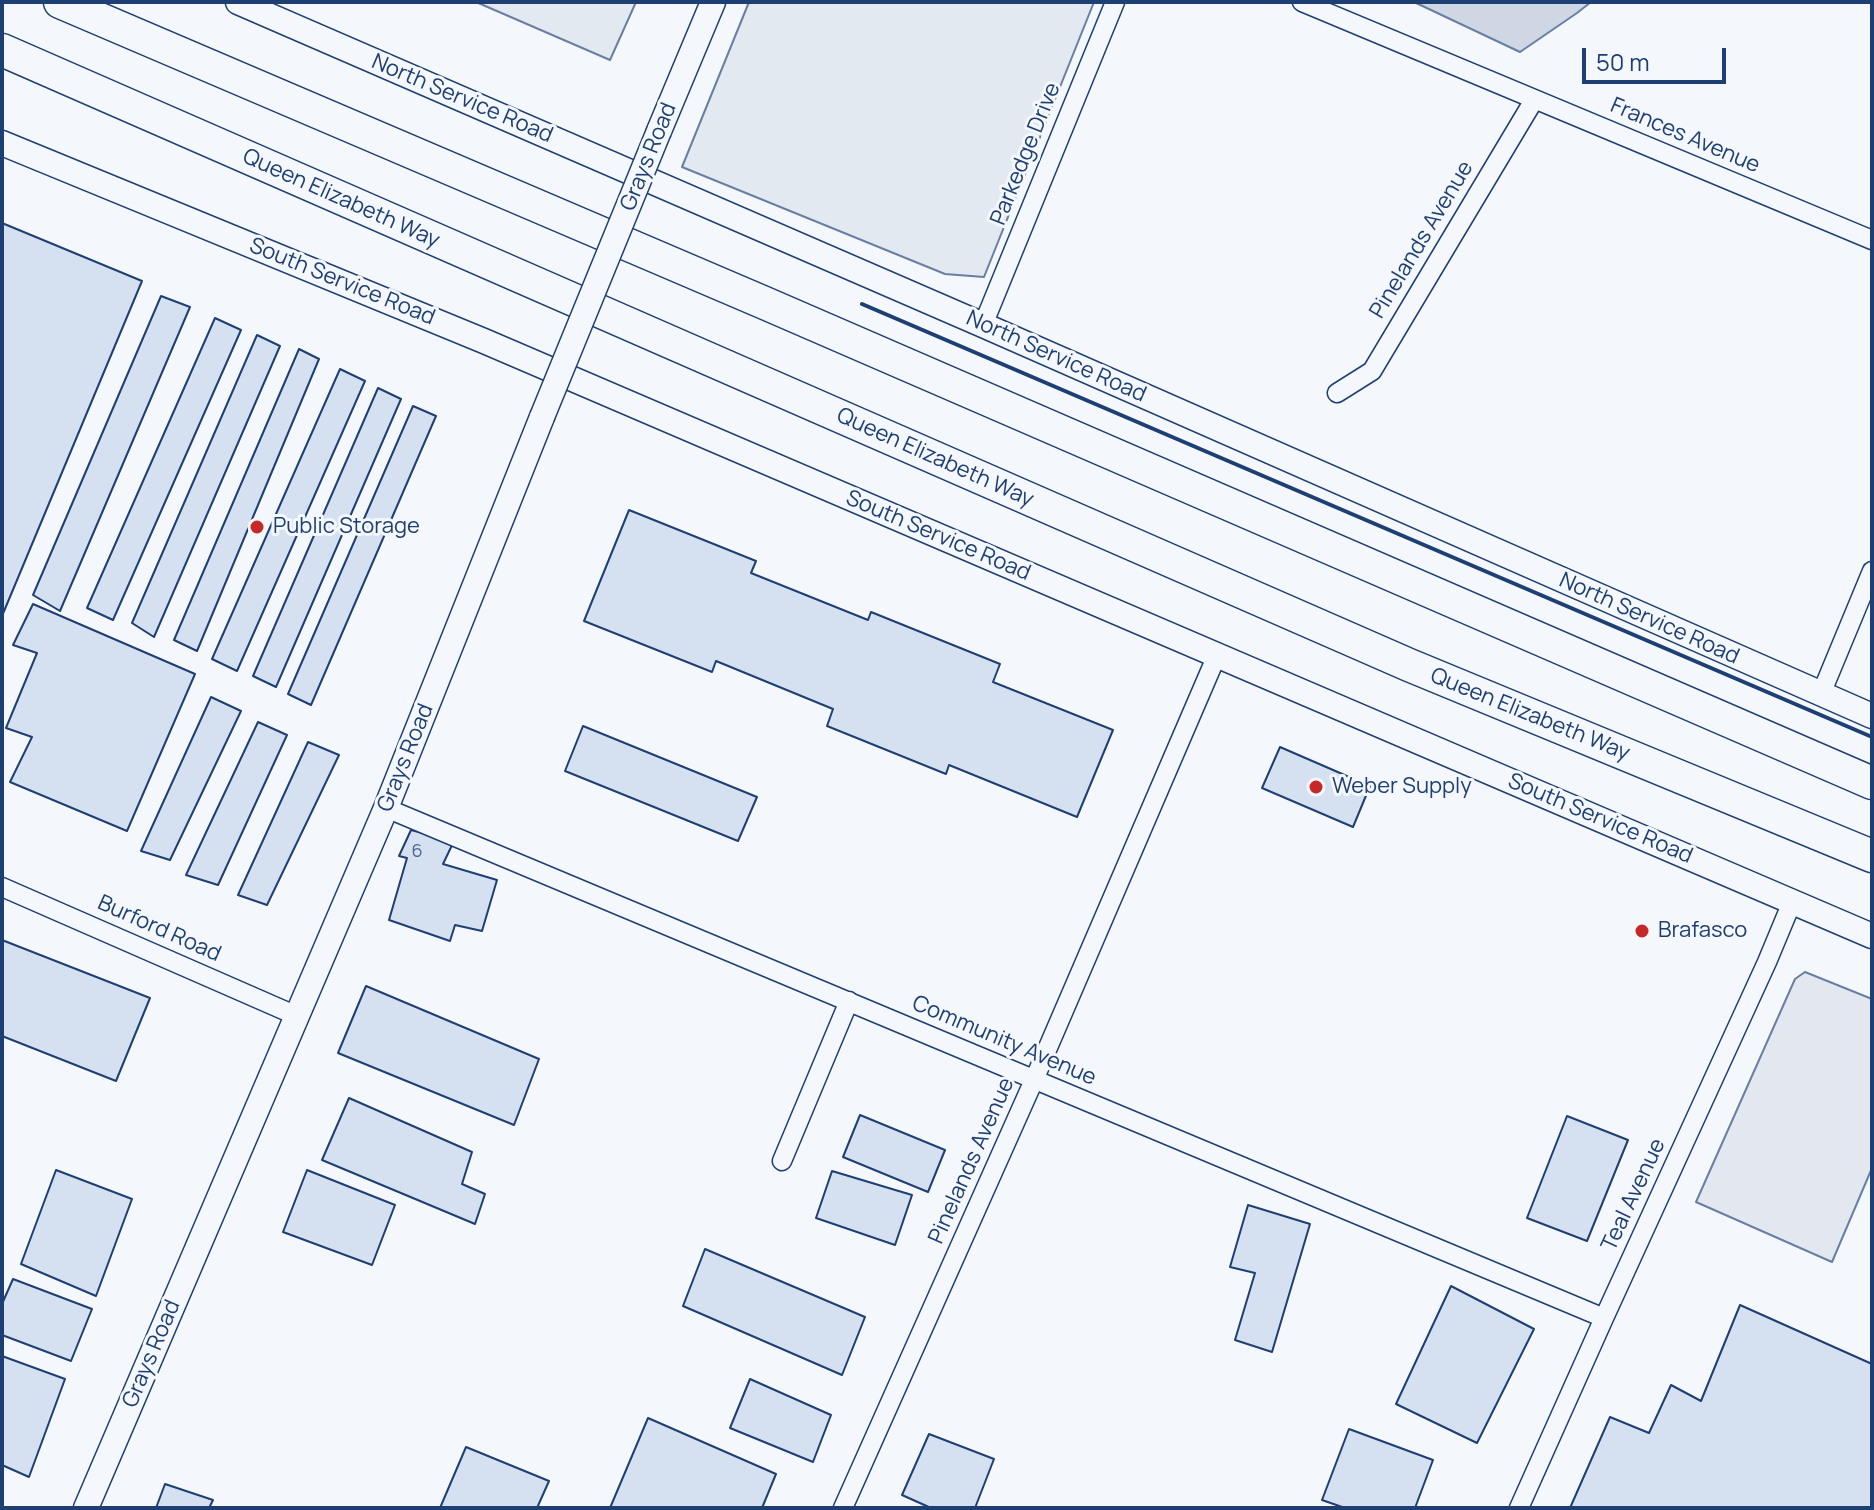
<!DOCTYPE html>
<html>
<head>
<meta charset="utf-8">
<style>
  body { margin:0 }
  #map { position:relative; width:1874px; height:1510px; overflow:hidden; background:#f4f7fb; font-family:Manrope,sans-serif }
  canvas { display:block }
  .frame { position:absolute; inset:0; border:4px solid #1d3f73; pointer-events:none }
  .scale { position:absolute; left:1582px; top:48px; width:144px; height:36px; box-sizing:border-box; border:4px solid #1d3f73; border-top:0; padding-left:10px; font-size:24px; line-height:28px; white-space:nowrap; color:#1d3f73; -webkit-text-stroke:6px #f4f7fb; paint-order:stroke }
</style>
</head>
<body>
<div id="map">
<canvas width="1874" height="1510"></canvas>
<div class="frame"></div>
<div class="scale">50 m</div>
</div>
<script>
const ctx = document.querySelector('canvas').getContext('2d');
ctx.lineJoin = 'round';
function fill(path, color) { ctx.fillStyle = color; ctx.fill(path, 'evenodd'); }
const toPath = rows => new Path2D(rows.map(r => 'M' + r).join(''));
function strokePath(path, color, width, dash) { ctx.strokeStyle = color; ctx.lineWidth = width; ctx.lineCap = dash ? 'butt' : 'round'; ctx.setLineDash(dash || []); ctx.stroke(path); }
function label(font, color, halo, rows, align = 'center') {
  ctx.font = font + ' Manrope,sans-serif'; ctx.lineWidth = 6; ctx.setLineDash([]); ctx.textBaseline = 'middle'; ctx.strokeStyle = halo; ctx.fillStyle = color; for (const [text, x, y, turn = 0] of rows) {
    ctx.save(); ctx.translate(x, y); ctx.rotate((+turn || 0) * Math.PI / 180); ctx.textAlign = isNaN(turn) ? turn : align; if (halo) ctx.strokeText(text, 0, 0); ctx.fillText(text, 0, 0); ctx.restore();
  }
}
const green = toPath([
  [476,2,636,2,610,60,476,2],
  [749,2,1094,2,984,277,945,274,682,167,749,2]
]);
const parking = toPath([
  [1805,972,1872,999,1872,1168,1832,1262,1696,1202,1795,979,1805,972]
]);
const water = toPath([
  [1414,2,1591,2,1577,13,1520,52,1414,2]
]);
const building = toPath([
  [2,223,142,281,2,616,2,223],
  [161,296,190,307,60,611,33,595,161,296],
  [215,318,241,330,113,620,87,608,215,318],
  [257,335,280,346,154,637,132,623,257,335],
  [299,349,319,359,197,651,174,640,299,349],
  [340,369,365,381,237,671,212,659,340,369],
  [378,388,401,399,276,687,253,676,378,388],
  [413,406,436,416,311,705,288,694,413,406],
  [629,510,756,561,751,573,868,620,871,612,1000,664,993,682,1113,730,1077,817,949,765,946,774,827,726,833,709,716,661,712,672,584,621,629,510],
  [33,604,195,674,127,831,10,782,32,737,6,728,37,653,13,645,33,604],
  [211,697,241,711,170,860,141,851,211,697],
  [258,722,287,735,218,885,186,875,258,722],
  [583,726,757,797,738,841,565,771,583,726],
  [308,742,339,755,267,905,238,895,308,742],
  [1280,747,1370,786,1353,827,1262,788,1280,747],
  [411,830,454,841,443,864,497,880,482,931,455,925,450,941,389,920,407,858,399,856,411,830],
  [2,940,150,998,116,1081,2,1036,2,940],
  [366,986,539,1059,514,1125,338,1053,366,986],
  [349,1098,472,1152,462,1184,485,1194,475,1224,322,1160,349,1098],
  [860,1115,945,1150,928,1192,843,1157,860,1115],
  [1567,1116,1628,1140,1587,1241,1527,1218,1567,1116],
  [56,1170,132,1199,96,1296,21,1264,56,1170],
  [307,1170,395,1205,372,1265,283,1232,307,1170],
  [832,1171,912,1195,895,1245,816,1218,832,1171],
  [1248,1205,1310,1224,1272,1352,1235,1340,1255,1273,1230,1267,1248,1205],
  [705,1249,865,1317,842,1375,683,1306,705,1249],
  [13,1279,92,1309,71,1361,2,1335,2,1304,13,1279],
  [1451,1286,1534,1329,1477,1443,1396,1404,1451,1286],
  [1740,1305,1872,1364,1872,1508,1570,1508,1610,1417,1649,1433,1671,1385,1701,1401,1740,1305],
  [2,1356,65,1379,29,1477,2,1465,2,1356],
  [750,1379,831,1415,813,1462,730,1428,750,1379],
  [648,1418,776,1474,762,1508,610,1508,648,1418],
  [1349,1429,1433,1460,1415,1508,1345,1508,1322,1500,1349,1429],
  [929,1434,994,1459,975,1508,931,1508,902,1495,929,1434],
  [466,1447,549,1481,537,1508,440,1508,466,1447],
  [165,1484,213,1500,209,1508,156,1508,165,1484]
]);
const street = toPath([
  [1302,2,1872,240],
  [983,325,1115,2],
  [1337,393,1372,371,1534,100],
  [1821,694,1872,571],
  [386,808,1604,1318],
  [2,887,297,1016],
  [782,1161,849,1001],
  [843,1508,1034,1080,1217,655],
  [1519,1508,1604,1318,1767,962,1792,902]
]);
const secondary = toPath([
  [238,2,983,325,1872,716],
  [659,131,713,2],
  [2,143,484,341,1872,936],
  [86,1508,386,808,542,417]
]);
const highway = toPath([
  [60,2,767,304,1872,783],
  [2,50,1409,665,1872,856]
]);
const secondaryBridge = toPath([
  [542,417,659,131]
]);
const wall = toPath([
  [862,304,1872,737]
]);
const markers = [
  [257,527,8,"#c62828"],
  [1316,787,8,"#c62828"],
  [1642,931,8,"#c62828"]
];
const numberNames = [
  ["6",417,852]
];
const streetNames = [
  ["North Service Road",462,99,23],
  ["Frances Avenue",1685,136,23],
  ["Parkedge Drive",1026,154,-68],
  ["Grays Road",649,157,-68],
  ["Queen Elizabeth Way",341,199,24],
  ["Pinelands Avenue",1422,240,-59],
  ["South Service Road",342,282,22],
  ["North Service Road",1056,357,24],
  ["Queen Elizabeth Way",935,458,24],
  ["South Service Road",938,536,23],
  ["North Service Road",1649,619,24],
  ["Queen Elizabeth Way",1530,715,22],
  ["Grays Road",406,758,-68],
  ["South Service Road",1600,819,23],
  ["Burford Road",159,929,24],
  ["Community Avenue",1004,1041,23],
  ["Pinelands Avenue",972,1161,-66],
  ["Teal Avenue",1634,1195,-65],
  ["Grays Road",152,1354,-67]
];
const poiNames = [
  ["Public Storage",273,527],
  ["Weber Supply",1332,787],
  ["Brafasco",1658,931]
];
fill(green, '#e3e9f0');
strokePath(green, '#687fa3', 2);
fill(parking, '#e3e8f0');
strokePath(parking, '#687fa3', 2);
fill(water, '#cfd7e4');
strokePath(water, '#687fa3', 2);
fill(building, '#d5e0f0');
strokePath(building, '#1d3f73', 2);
strokePath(street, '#1d3f73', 21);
strokePath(secondary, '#1d3f73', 27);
strokePath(highway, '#1d3f73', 35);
strokePath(street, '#f4f7fb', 18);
strokePath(secondary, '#f4f7fb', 24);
strokePath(highway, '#f4f7fb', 32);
strokePath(secondaryBridge, '#1d3f73', 27, []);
strokePath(secondaryBridge, '#f4f7fb', 24);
strokePath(wall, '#1d3f73', 4);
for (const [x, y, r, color] of markers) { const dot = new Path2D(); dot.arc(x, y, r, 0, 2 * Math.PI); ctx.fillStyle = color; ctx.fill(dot); strokePath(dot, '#f4f7fb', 3); }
label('18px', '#4b6792', null, numberNames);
label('22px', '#1d3f73', '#f4f7fb', streetNames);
label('22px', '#1d3f73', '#f4f7fb', poiNames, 'left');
</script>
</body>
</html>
